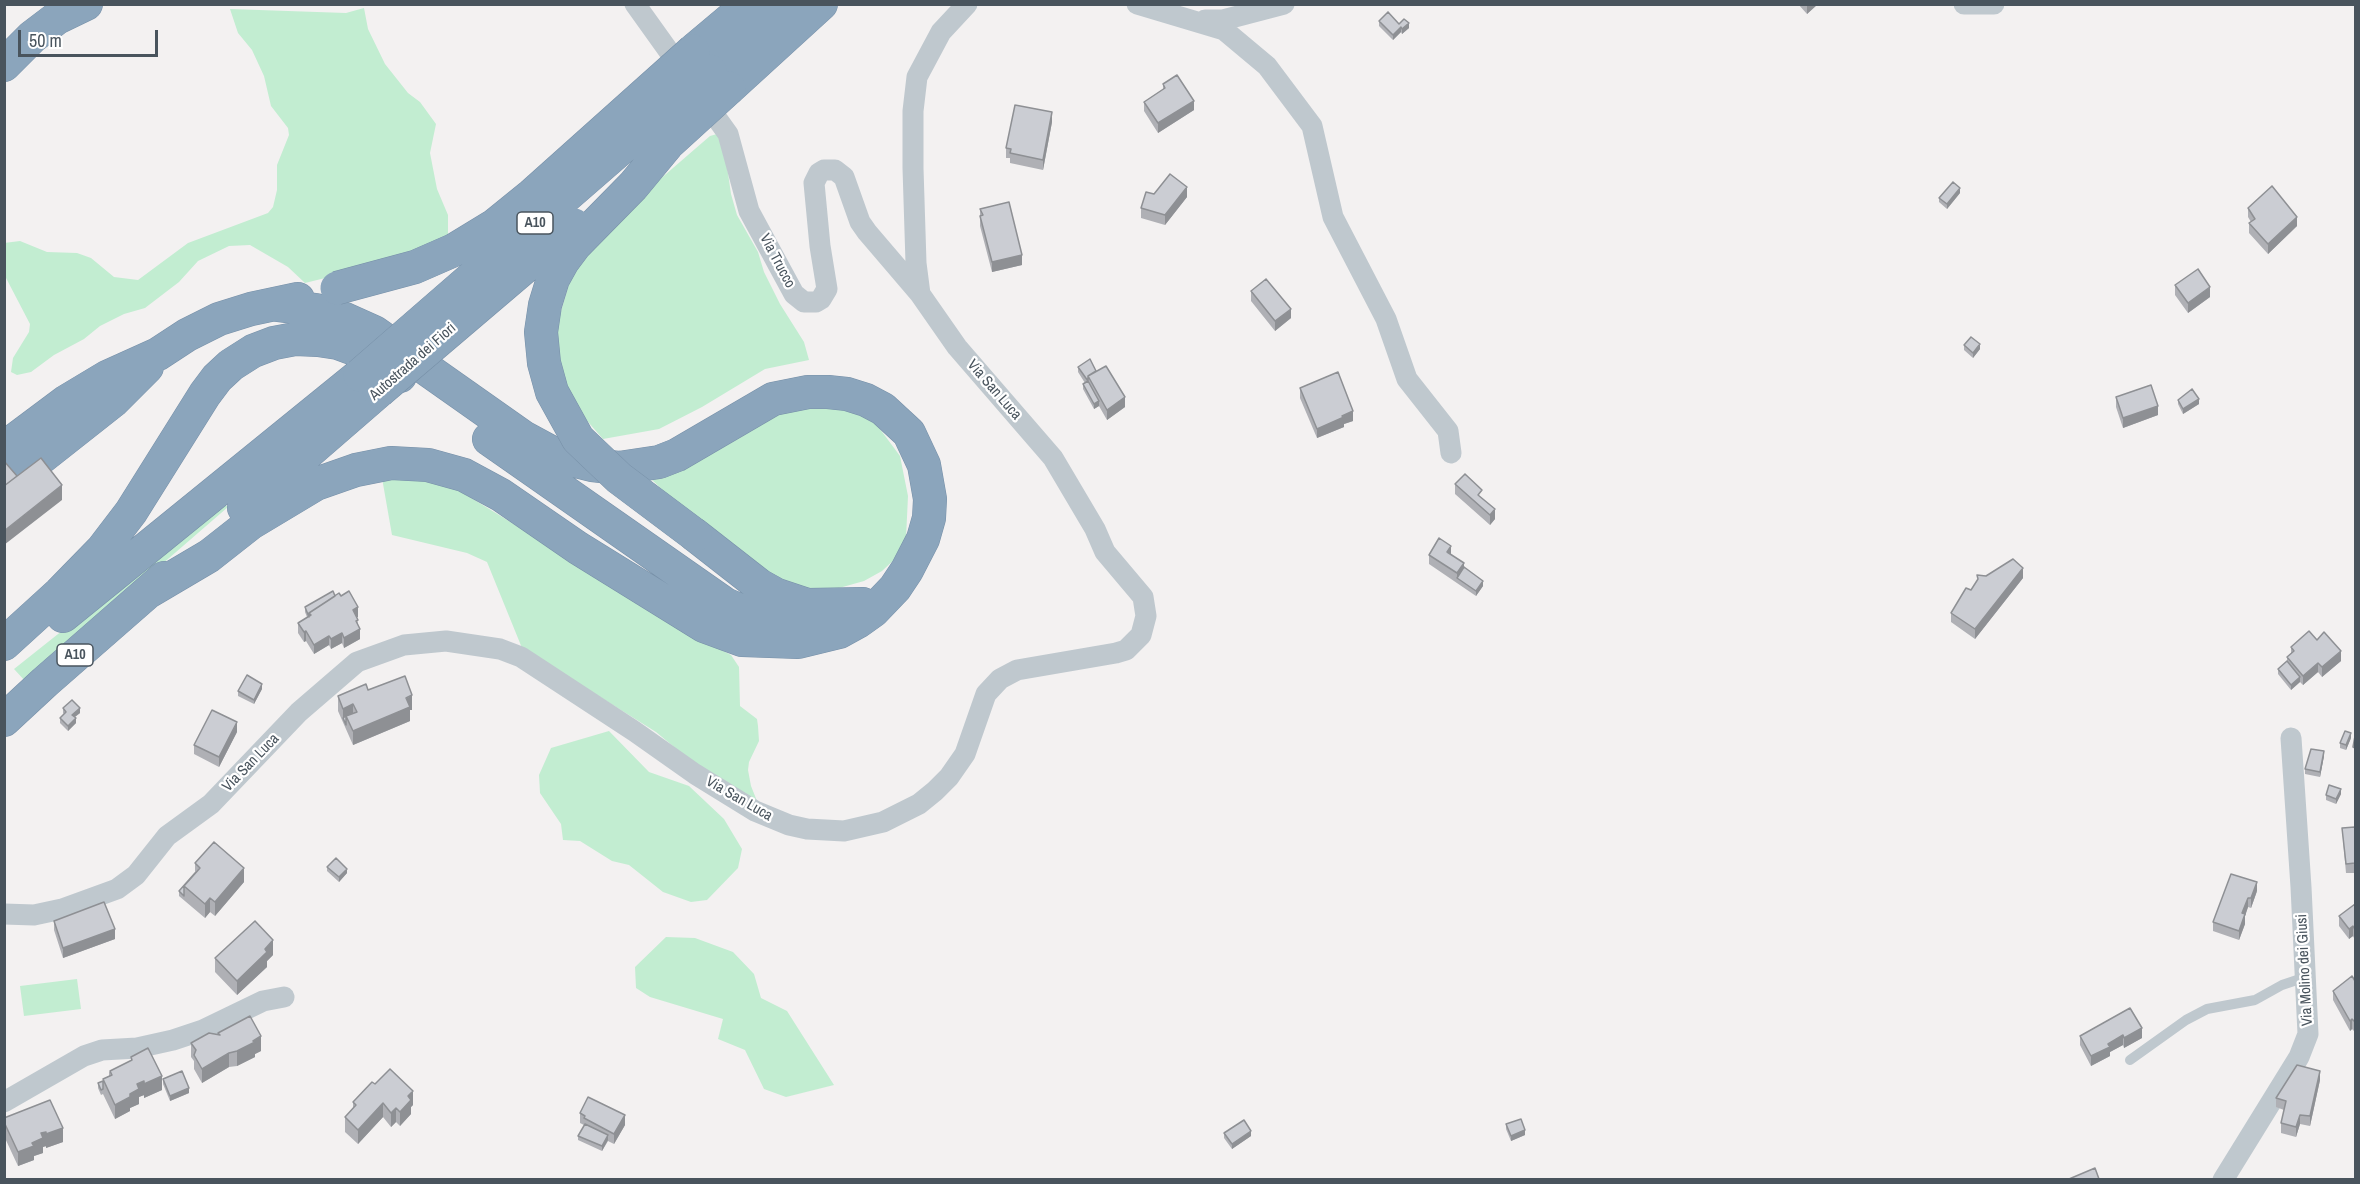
<!DOCTYPE html>
<html>
<head>
<meta charset="utf-8">
<style>
  body { margin:0 }
  #map { position:relative; width:2360px; height:1184px; overflow:hidden; background:#f3f1f1; font-family:"Archivo Narrow",sans-serif }
  canvas { display:block }
  .frame { position:absolute; inset:0; border:6px solid #49545d; pointer-events:none }
  .scale { position:absolute; left:18px; top:30px; width:140px; height:27px; box-sizing:border-box; border:3px solid #49545d; border-top:0; padding-left:8px; font-size:18px; line-height:21px; white-space:nowrap; color:#49545d; -webkit-text-stroke:4px #fff; paint-order:stroke }
</style>
</head>
<body>
<div id="map">
<canvas width="2360" height="1184"></canvas>
<div class="frame"></div>
<div class="scale">50 m</div>
</div>
<script>
const ctx = document.querySelector('canvas').getContext('2d');
ctx.lineJoin = 'round';
function fill(path, color) { ctx.fillStyle = color; ctx.fill(path, 'evenodd'); }
const toPath = rows => new Path2D(rows.map(r => 'M' + r).join(''));
function strokePath(path, color, width, dash) { ctx.strokeStyle = color; ctx.lineWidth = width; ctx.lineCap = dash ? 'butt' : 'round'; ctx.setLineDash(dash || []); ctx.stroke(path); }
function label(font, color, halo, rows, align = 'center') {
  ctx.font = font + ' "Archivo Narrow",sans-serif'; ctx.lineWidth = 4.5; ctx.setLineDash([]); ctx.textBaseline = 'middle'; ctx.strokeStyle = halo; ctx.fillStyle = color; for (const [text, x, y, turn = 0] of rows) {
    ctx.save(); ctx.translate(x, y); ctx.rotate((+turn || 0) * Math.PI / 180); ctx.textAlign = isNaN(turn) ? turn : align; if (halo) ctx.strokeText(text, 0, 0); ctx.fillText(text, 0, 0); ctx.restore();
  }
}
const green = toPath([
  [364,8,368,29,385,64,408,93,420,102,436,124,430,153,437,189,448,215,448,237,422,254,305,283,288,267,250,245,229,246,198,261,179,282,145,308,124,314,100,326,84,339,54,355,31,372,17,375,11,372,13,358,29,332,30,324,5,276,4,243,20,241,47,252,77,253,91,258,114,277,138,280,188,243,268,213,273,207,277,190,277,165,289,135,288,128,271,106,264,76,252,50,238,33,230,9,346,13],
  [717,134,725,152,731,194,737,215,758,252,764,272,780,304,804,342,809,360,765,369,702,407,659,429,603,439,575,407,558,367,557,325,575,263,651,187,710,136],
  [845,405,874,421,900,456,908,496,906,538,897,557,882,571,864,581,832,590,803,589,781,584,696,522,649,477,782,410],
  [382,478,425,480,460,491,699,638,731,655,739,667,740,706,757,719,758,726,759,741,749,762,748,770,751,786,757,801,691,761,656,732,522,648,487,562,467,553,392,535],
  [223,503,228,507,26,682,14,669],
  [609,731,649,772,689,786,724,819,742,849,738,868,707,900,691,902,663,892,629,865,612,861,580,841,563,840,561,824,540,793,539,775,551,748],
  [666,937,695,938,733,952,754,974,761,998,787,1011,834,1085,786,1097,764,1089,745,1050,718,1039,723,1019,650,997,636,988,635,967],
  [77,979,81,1009,24,1016,20,986]
]);
const service = toPath([
  [2130,1060,2186,1020,2207,1009,2255,1000,2282,985,2297,980,2306,981]
]);
const minor = toPath([
  [1137,4,1224,30,1267,66,1312,126,1333,217,1386,319,1407,379,1448,431,1451,453],
  [1964,4,1994,4],
  [1205,20,1223,20,1284,4],
  [920,294,916,263,913,168,913,111,917,77,941,32,967,4],
  [4,914,34,915,62,909,117,889,136,875,167,836,211,804,299,712,357,662,404,645,446,641,500,649,521,657,634,731,695,774,755,811,789,825,807,829,844,831,883,822,919,804,935,791,949,777,965,754,986,694,1000,679,1017,670,1116,653,1126,650,1141,635,1146,616,1143,597,1105,552,1095,529,1053,458,957,347,920,294,867,232,860,222,844,177,835,170,824,170,819,173,814,183,820,246,827,289,821,299,816,302,804,302,794,294,749,211,728,134,635,4],
  [4,1102,84,1056,102,1050,137,1048,173,1040,203,1030,263,1001,284,997],
  [2223,1180,2299,1057,2308,1034,2301,887,2291,738]
]);
const motorway = toPath([
  [693,51,749,4],
  [4,65,32,37,57,18,86,4],
  [710,71,781,4],
  [729,88,821,4],
  [489,439,725,604,762,620,798,624],
  [4,448,67,401,107,377,158,354,187,335,219,319,251,309,298,299],
  [4,487,113,401,147,367],
  [244,508,379,391],
  [695,535,759,585,777,595,807,605,863,604],
  [148,592,209,556,251,523,316,484,356,470,391,463,428,465,464,475,501,495,578,548,704,626,742,640,798,642,839,632,859,621,873,611,895,588,907,570,923,539,929,518,930,499,924,465,909,433,883,409,866,400,847,394,828,392,808,392,773,399,677,455,659,462,619,468,592,465,560,457,523,437,374,332,345,319,316,310,277,305],
  [63,616,360,375],
  [4,644,60,593,102,550,131,512,205,394,217,378,231,365,253,351,274,343,295,339,318,340,338,343,357,350,400,376],
  [4,720,45,682,164,578]
]);
const motorwayBridge = toPath([
  [667,145,633,186,575,245,563,261,553,279,545,305,541,332,544,363,552,392,578,439,619,478,695,535],
  [650,160,729,88],
  [337,288,415,267,454,250,495,225,532,195,693,51],
  [360,375,710,71],
  [379,391,574,225]
]);
const wall = toPath([
  [1798,4,1818,4,1807,14],
  [1379,21,1399,24,1409,28,1402,34,1401,32,1393,40,1379,26],
  [1163,84,1194,110,1158,133,1144,111,1144,102,1163,89],
  [1052,122,1043,170,1010,163,1010,158,1006,158,1006,148],
  [1960,193,1947,209,1939,202,1939,198],
  [1154,194,1187,197,1165,225,1141,218,1141,208],
  [2248,208,2297,226,2268,254,2249,233,2249,223,2251,222,2248,217],
  [980,209,1022,265,992,272,980,226],
  [2175,285,2210,297,2188,313,2175,295],
  [1251,291,1291,318,1275,331,1251,301],
  [1964,345,1980,349,1973,358,1964,350],
  [1078,367,1096,371,1125,407,1107,420,1099,406,1094,409,1083,389,1083,384,1085,383,1078,372],
  [1300,388,1353,421,1344,424,1344,427,1317,438,1300,398],
  [2116,397,2158,415,2123,428,2116,407],
  [2178,400,2199,404,2183,414,2178,404],
  [1455,484,1482,498,1495,519,1490,525,1455,494],
  [1429,555,1451,555,1483,586,1476,596,1429,564],
  [1986,576,2023,578,1975,639,1951,622,1951,613,1971,590],
  [335,596,341,596,358,617,357,617,360,639,344,648,342,643,331,649,329,645,314,654,306,641,304,642,298,633,298,623,307,617,305,612,305,607],
  [2317,640,2341,661,2322,677,2318,672,2303,685,2300,682,2291,690,2278,674,2278,669,2287,661,2287,657,2291,653,2291,647],
  [262,689,254,704,238,696,238,691],
  [368,690,412,710,410,710,410,721,353,745,338,711,338,696],
  [63,708,80,713,75,717,76,723,68,731,60,723,60,718,64,714,63,713],
  [237,732,219,767,194,754,194,745],
  [2351,738,2346,750,2340,748,2340,743],
  [2324,756,2320,777,2305,774,2305,769],
  [2341,794,2336,804,2326,800,2326,795],
  [2342,828,2355,832,2355,873,2346,873],
  [195,863,244,882,215,916,210,912,205,918,179,896,179,891,195,873],
  [327,867,347,873,339,882,327,871],
  [2257,891,2251,908,2248,907,2245,916,2245,924,2239,940,2213,931,2213,922],
  [2355,904,2355,940,2353,936,2349,939,2339,926,2339,916],
  [54,921,115,939,63,958,54,930],
  [273,955,267,961,267,967,237,995,215,972,215,958],
  [2355,981,2355,1032,2352,1029,2350,1031,2333,1000,2333,991],
  [2130,1008,2142,1038,2124,1048,2123,1045,2110,1052,2110,1056,2091,1066,2080,1045,2080,1036],
  [218,1033,261,1051,255,1054,255,1057,237,1066,229,1067,202,1083,194,1069,194,1061,191,1057,191,1043,218,1035],
  [131,1057,162,1090,144,1098,144,1095,139,1097,139,1104,130,1108,130,1111,115,1119,103,1094,101,1095,98,1088,98,1083,103,1081,103,1079,109,1076,109,1072,131,1061],
  [163,1079,189,1093,170,1101,163,1084],
  [2320,1080,2310,1126,2300,1124,2296,1137,2281,1133,2281,1123,2284,1110,2276,1107,2276,1098],
  [375,1084,413,1105,411,1107,411,1114,400,1126,396,1122,391,1127,383,1117,358,1144,345,1132,345,1117,353,1108,353,1102],
  [50,1100,63,1142,46,1148,46,1146,43,1147,43,1153,34,1156,34,1160,18,1166,4,1136,4,1118],
  [580,1113,625,1125,614,1144,608,1141,602,1151,578,1140,578,1136,584,1127,584,1125,580,1123],
  [1506,1124,1525,1135,1511,1141,1506,1129],
  [1224,1133,1251,1136,1232,1149,1224,1138]
]);
const shadedWall = toPath([
  [1807,4,1818,4,1807,14],
  [1409,23,1409,28,1402,34,1402,29],
  [1401,27,1401,32,1393,40,1393,35],
  [1194,101,1194,110,1158,133,1158,123],
  [1052,112,1052,122,1043,170,1043,160],
  [1187,187,1187,197,1165,225,1165,215],
  [1960,188,1960,193,1947,209,1947,204],
  [2297,217,2297,226,2268,254,2268,244],
  [1022,255,1022,265,992,272,992,262],
  [2210,287,2210,297,2188,313,2188,303],
  [1291,309,1291,318,1275,331,1275,321],
  [1980,344,1980,349,1973,358,1973,353],
  [1125,397,1125,407,1107,420,1107,410],
  [2199,399,2199,404,2183,414,2183,409],
  [1099,401,1099,406,1094,409,1094,404],
  [2158,406,2158,415,2123,428,2123,418],
  [1353,411,1353,421,1344,424,1344,427,1317,438,1317,429,1342,416],
  [62,485,62,500,4,545,4,531],
  [1495,509,1495,519,1490,525,1490,515],
  [1451,546,1451,555,1447,552],
  [1464,563,1464,572,1457,578,1457,573],
  [2023,568,2023,578,1975,639,1975,629],
  [1483,581,1483,586,1476,596,1476,591],
  [358,607,358,617,353,619,353,610],
  [360,629,360,639,344,648,344,638],
  [306,631,306,641,304,642,304,632],
  [342,633,342,643,331,649,331,639],
  [329,636,329,645,314,654,314,645],
  [2341,651,2341,661,2322,677,2322,667],
  [2318,663,2318,672,2303,685,2303,676],
  [2300,677,2300,682,2291,690,2291,685],
  [262,684,262,689,254,704,254,700],
  [412,695,412,710,410,710,410,721,353,745,353,731],
  [353,704,353,718,346,716,343,718,343,709],
  [80,708,80,713,72,719,72,715],
  [76,718,76,723,68,731,68,726],
  [237,722,237,732,219,767,219,757],
  [2351,733,2351,738,2346,750,2346,745],
  [2324,751,2324,756,2320,777,2320,772],
  [2341,789,2341,794,2336,804,2336,799],
  [244,868,244,882,215,916,215,902],
  [347,869,347,873,339,882,339,877],
  [2257,882,2257,891,2251,908,2251,898],
  [210,898,210,912,205,918,205,904],
  [2248,898,2248,907,2245,916,2245,924,2239,940,2239,931,2242,913],
  [2353,926,2353,936,2349,939,2349,929],
  [115,929,115,939,63,958,63,948],
  [273,940,273,955,267,961,267,967,237,995,237,981],
  [2352,1019,2352,1029,2350,1031,2350,1021],
  [2142,1028,2142,1038,2124,1048,2124,1038],
  [2123,1035,2123,1045,2110,1052,2110,1056,2091,1066,2091,1056,2108,1044],
  [261,1036,261,1051,255,1054,255,1057,237,1066,237,1051],
  [229,1053,229,1067,202,1083,202,1069],
  [2320,1071,2320,1080,2310,1126,2310,1116],
  [162,1076,162,1090,144,1098,144,1084],
  [144,1081,144,1095,139,1097,139,1104,130,1108,130,1111,115,1119,115,1105,137,1084],
  [189,1088,189,1093,170,1101,170,1096],
  [413,1091,413,1105,411,1107,411,1114,400,1126,400,1112,408,1096],
  [383,1103,383,1117,358,1144,358,1130],
  [396,1108,396,1122,391,1127,391,1113],
  [625,1115,625,1125,614,1144,614,1134],
  [2300,1115,2300,1124,2296,1137,2296,1127],
  [63,1128,63,1142,46,1148,46,1134],
  [1525,1130,1525,1135,1511,1141,1511,1136],
  [1251,1131,1251,1136,1232,1149,1232,1144],
  [46,1132,46,1146,43,1147,43,1153,34,1156,34,1160,18,1166,18,1152,32,1143,41,1133],
  [608,1135,608,1140,602,1151,602,1146]
]);
const building = toPath([
  [1388,12,1399,24,1404,19,1409,23,1402,29,1401,27,1393,35,1379,21,1388,12],
  [1177,75,1194,101,1158,123,1144,102,1165,88,1163,84,1177,75],
  [1015,105,1052,112,1043,160,1010,153,1011,149,1006,148,1015,105],
  [1170,174,1187,187,1165,215,1141,208,1146,192,1154,194,1170,174],
  [1953,182,1960,188,1947,204,1939,198,1953,182],
  [2272,186,2297,217,2268,244,2249,223,2255,219,2248,208,2272,186],
  [1009,202,1022,255,992,262,980,216,983,215,980,209,1009,202],
  [2198,269,2210,287,2188,303,2175,285,2198,269],
  [1266,279,1291,309,1275,321,1251,291,1266,279],
  [1971,337,1980,344,1973,353,1964,345,1971,337],
  [1090,359,1096,371,1088,376,1088,381,1078,367,1090,359],
  [1106,366,1125,397,1107,410,1088,376,1106,366],
  [1338,372,1353,411,1342,416,1344,417,1317,429,1300,388,1338,372],
  [1088,381,1099,401,1094,404,1083,384,1088,381],
  [2151,385,2158,406,2123,418,2116,397,2151,385],
  [2192,389,2199,399,2183,409,2178,400,2192,389],
  [41,458,62,485,4,531,4,486,41,458],
  [4,461,17,476,4,486,4,461],
  [1465,474,1482,490,1478,495,1495,509,1490,515,1455,484,1465,474],
  [1439,538,1451,546,1447,552,1464,563,1457,573,1429,555,1439,538],
  [2013,559,2023,568,1975,629,1951,613,1966,588,1971,590,1978,579,1977,575,1986,576,2013,559],
  [1464,567,1483,581,1476,591,1457,578,1464,567],
  [333,591,335,596,309,613,309,617,305,607,333,591],
  [349,591,358,607,353,610,358,620,356,621,360,629,344,638,342,633,331,639,329,636,314,645,306,631,304,632,298,623,311,615,309,613,339,593,341,596,349,591],
  [2309,631,2317,640,2324,632,2341,651,2322,667,2318,663,2303,676,2287,657,2294,651,2291,647,2309,631],
  [2287,661,2300,677,2291,685,2278,669,2287,661],
  [247,675,262,684,254,700,238,691,247,675],
  [405,676,412,695,406,698,410,707,353,731,346,716,357,712,353,704,343,709,338,696,366,684,368,690,405,676],
  [72,700,80,708,72,715,76,718,68,726,60,718,66,712,63,708,72,700],
  [212,710,237,722,219,757,194,745,212,710],
  [346,716,346,725,343,718,346,716],
  [2345,731,2351,733,2346,745,2340,743,2345,731],
  [2355,736,2355,748,2353,747,2355,736],
  [2311,749,2324,751,2320,772,2305,769,2311,749],
  [2329,785,2341,789,2336,799,2326,795,2329,785],
  [2355,827,2355,863,2346,864,2342,828,2355,827],
  [214,842,244,868,215,902,210,898,205,904,184,886,200,868,195,863,214,842],
  [336,858,347,869,339,877,327,867,336,858],
  [195,873,184,886,184,896,179,891,195,873],
  [2231,874,2257,882,2251,898,2248,898,2242,913,2245,914,2239,931,2213,922,2231,874],
  [104,902,115,929,63,948,54,921,104,902],
  [2355,904,2355,930,2353,926,2349,929,2339,916,2355,904],
  [255,921,273,940,265,949,267,952,237,981,215,958,255,921],
  [2352,976,2355,981,2355,1022,2352,1019,2350,1021,2333,991,2352,976],
  [2130,1008,2142,1028,2124,1038,2123,1035,2108,1044,2110,1047,2091,1056,2080,1036,2130,1008],
  [250,1016,261,1036,253,1041,255,1042,237,1051,229,1053,202,1069,194,1055,196,1050,191,1043,209,1033,220,1035,218,1033,250,1016],
  [148,1048,162,1076,144,1084,144,1081,137,1084,139,1089,130,1094,130,1097,115,1105,103,1079,112,1075,110,1071,132,1060,131,1057,148,1048],
  [2297,1065,2320,1071,2310,1116,2300,1115,2296,1127,2281,1123,2286,1101,2276,1098,2297,1065],
  [390,1069,413,1091,408,1096,411,1100,400,1112,396,1108,391,1113,383,1103,358,1130,345,1117,356,1105,353,1102,372,1082,375,1084,390,1069],
  [182,1071,189,1088,170,1096,163,1079,182,1071],
  [103,1081,103,1089,101,1090,98,1083,103,1081],
  [588,1097,625,1115,614,1134,584,1118,585,1116,580,1113,588,1097],
  [50,1100,63,1128,46,1134,46,1132,41,1133,43,1138,32,1143,34,1146,18,1152,4,1122,4,1118,50,1100],
  [1521,1119,1525,1130,1511,1136,1506,1124,1521,1119],
  [1244,1120,1251,1131,1232,1144,1224,1133,1244,1120],
  [585,1124,608,1135,602,1146,578,1136,585,1124],
  [2095,1168,2099,1179,2069,1179,2095,1168]
]);
const shields = [
  [535,223,36],
  [75,655,36]
];
const shieldNames = [
  ["A10",535,223],
  ["A10",75,655]
];
const streetNames = [
  ["Via Trucco",777,261,62],
  ["Autostrada dei Fiori",413,362,-41],
  ["Via San Luca",994,390,49],
  ["Via San Luca",251,763,-46],
  ["Via San Luca",739,799,30],
  ["Via Molino dei Giusi",2305,970,-93]
];
fill(green, '#c2edd1');
strokePath(motorway, '#7790a8', 34);
strokePath(service, '#bfc8ce', 10);
strokePath(minor, '#bfc8ce', 21);
strokePath(motorway, '#8ba5bc', 33);
strokePath(motorwayBridge, '#7790a8', 34, []);
strokePath(motorwayBridge, '#8ba5bc', 33);
fill(wall, '#afb0b5');
fill(shadedWall, '#8e9094');
fill(building, '#cbcdd3');
strokePath(building, '#8e9094', 1.5);
for (const [x, y, w] of shields) { const box = new Path2D(); box.roundRect(x - w / 2, y - 11, w, 22, 4.5); ctx.fillStyle = '#fff'; ctx.fill(box); strokePath(box, '#49545d', 1.5); }
label('bold 14px', '#49545d', null, shieldNames);
label('15px', '#49545d', '#fff', streetNames);
</script>
</body>
</html>
